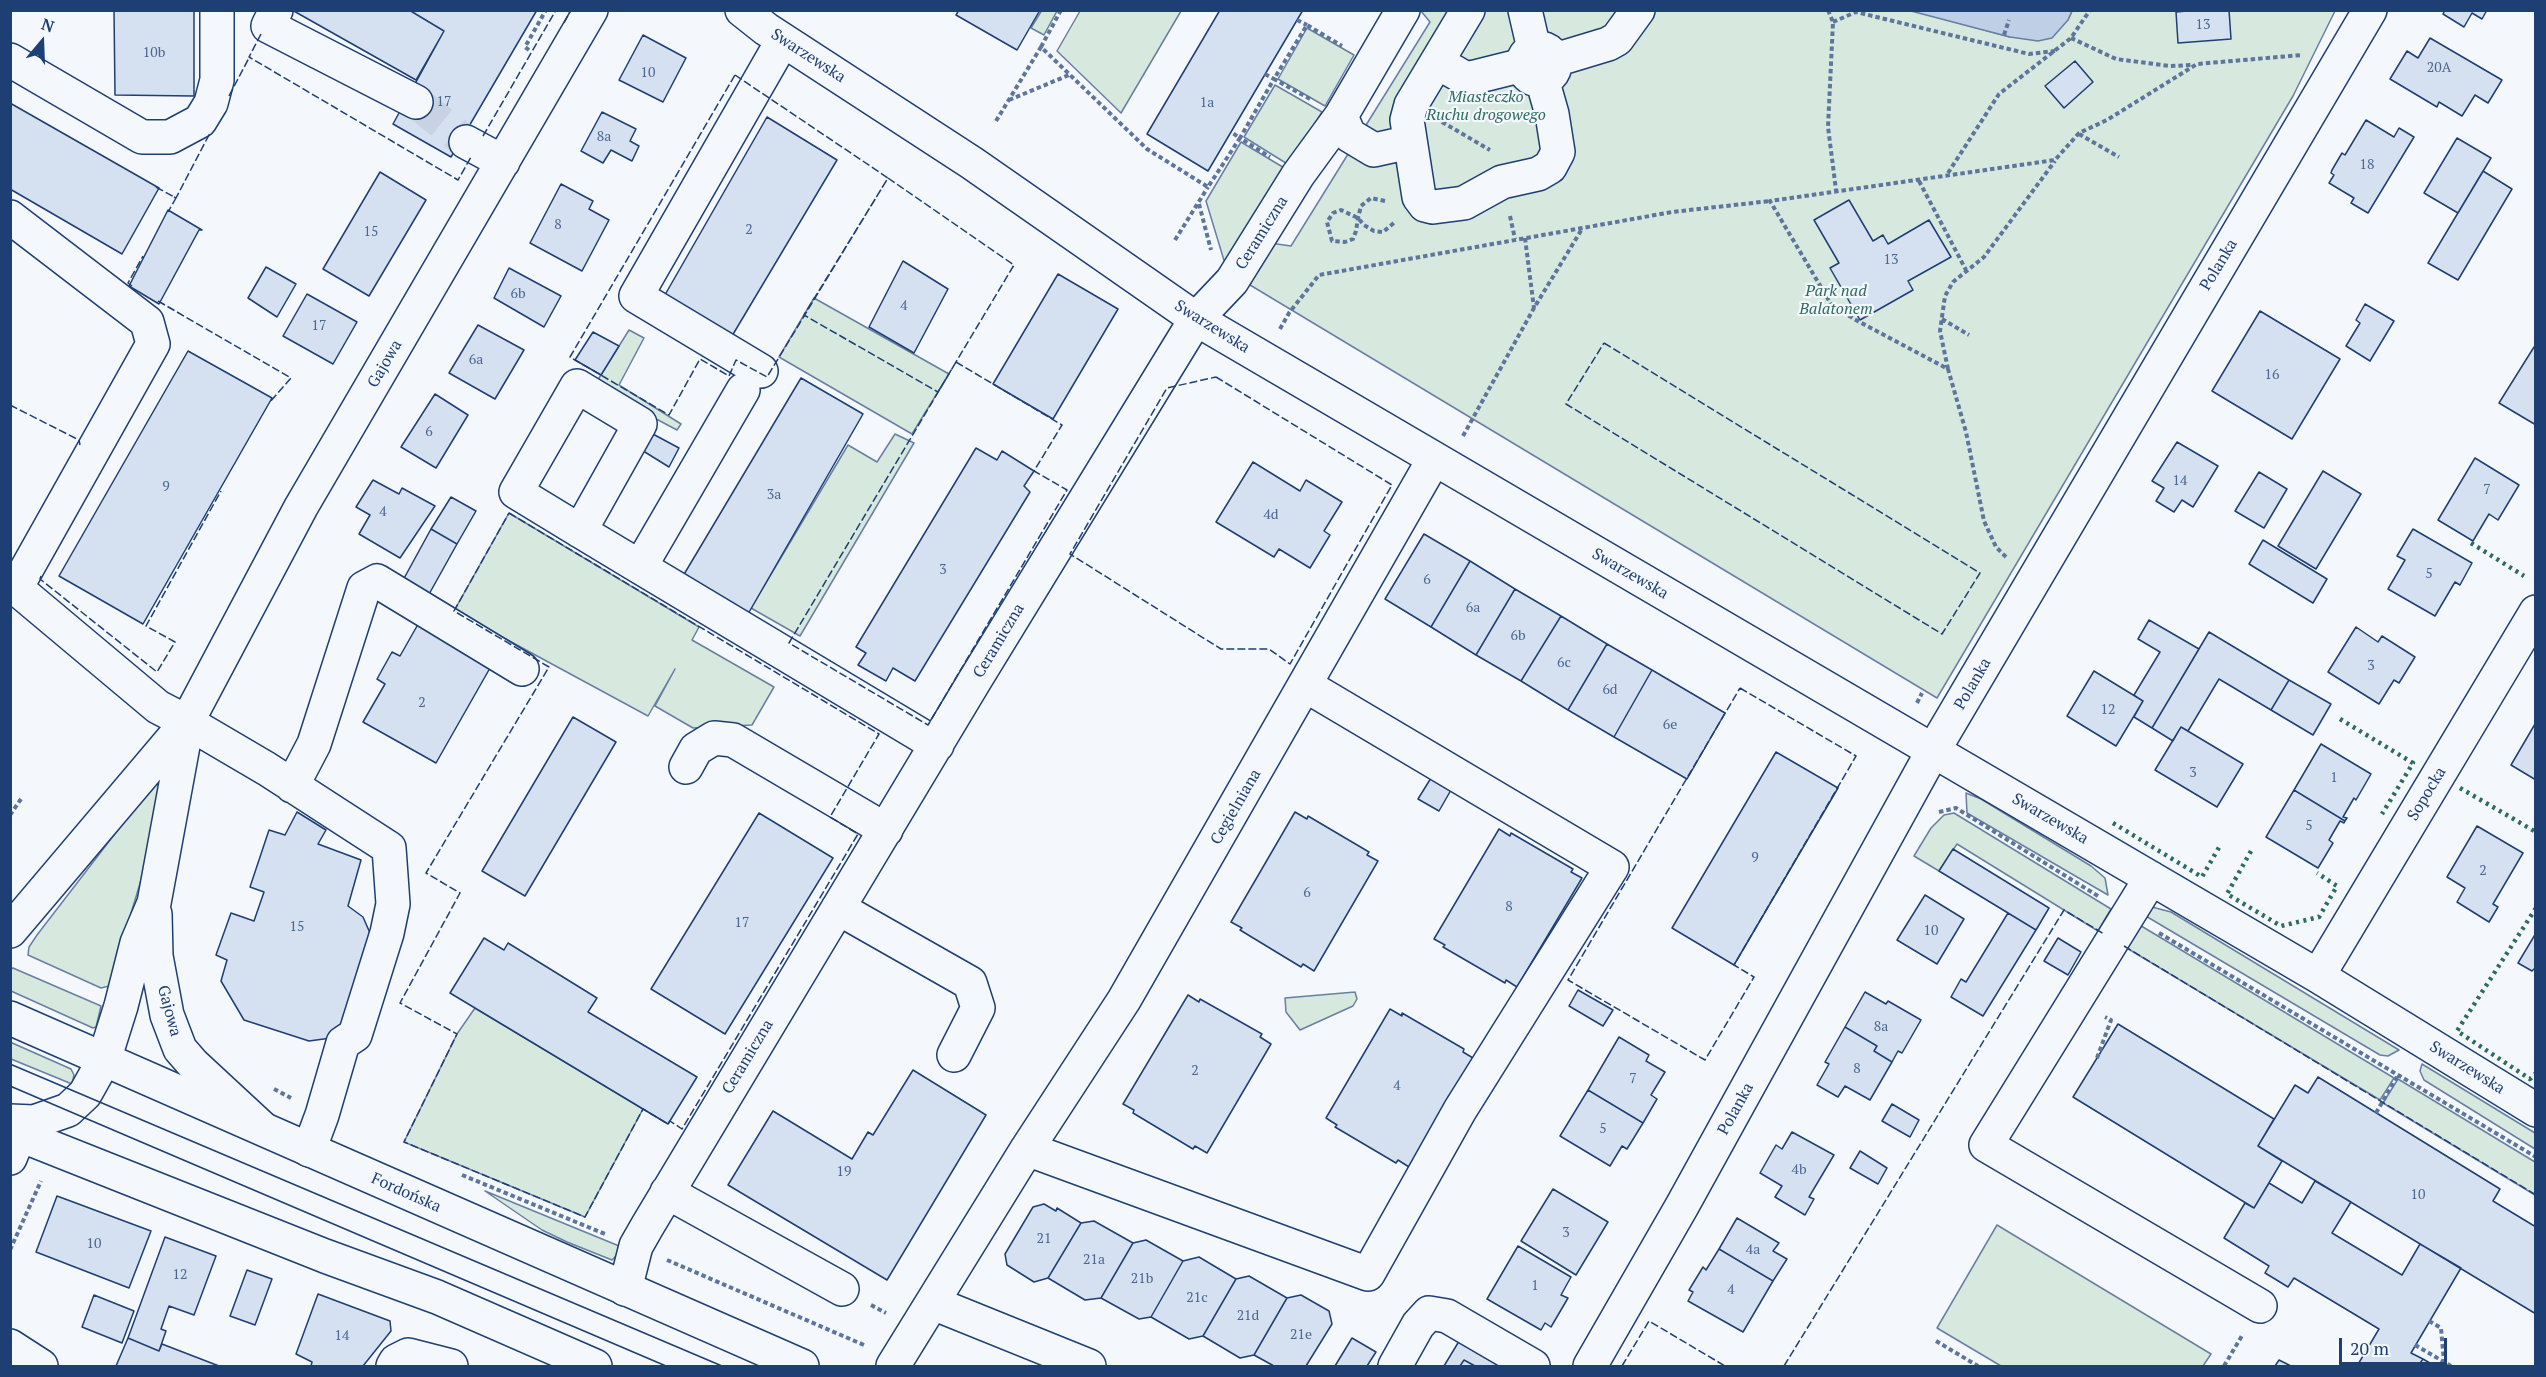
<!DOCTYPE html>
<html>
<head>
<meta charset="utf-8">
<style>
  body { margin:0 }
  #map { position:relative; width:2546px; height:1377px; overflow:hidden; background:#f4f7fb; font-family:"PT Serif",serif }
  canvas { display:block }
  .frame { position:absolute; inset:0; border:12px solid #1d3f73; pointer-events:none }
  .north { position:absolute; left:12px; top:12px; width:60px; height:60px; -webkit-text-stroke:4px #f4f7fb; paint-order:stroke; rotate:19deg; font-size:16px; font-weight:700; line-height:24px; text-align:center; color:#1d3f73 }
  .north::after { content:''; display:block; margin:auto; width:21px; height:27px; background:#1d3f73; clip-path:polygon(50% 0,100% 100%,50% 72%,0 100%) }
  .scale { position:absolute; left:2339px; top:1338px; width:108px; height:27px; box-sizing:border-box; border:3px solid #1d3f73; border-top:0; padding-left:8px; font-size:18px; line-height:21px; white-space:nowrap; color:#1d3f73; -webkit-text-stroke:4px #f4f7fb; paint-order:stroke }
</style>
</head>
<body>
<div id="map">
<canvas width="2546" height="1377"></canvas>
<div class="frame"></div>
<div class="north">N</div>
<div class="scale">20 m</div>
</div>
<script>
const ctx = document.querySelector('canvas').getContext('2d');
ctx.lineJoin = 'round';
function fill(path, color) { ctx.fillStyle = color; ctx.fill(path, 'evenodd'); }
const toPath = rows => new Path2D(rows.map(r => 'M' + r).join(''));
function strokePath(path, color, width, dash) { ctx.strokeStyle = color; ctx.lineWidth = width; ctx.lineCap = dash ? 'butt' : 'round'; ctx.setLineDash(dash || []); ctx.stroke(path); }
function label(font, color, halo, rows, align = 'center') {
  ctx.font = font + ' "PT Serif",serif'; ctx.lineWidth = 4.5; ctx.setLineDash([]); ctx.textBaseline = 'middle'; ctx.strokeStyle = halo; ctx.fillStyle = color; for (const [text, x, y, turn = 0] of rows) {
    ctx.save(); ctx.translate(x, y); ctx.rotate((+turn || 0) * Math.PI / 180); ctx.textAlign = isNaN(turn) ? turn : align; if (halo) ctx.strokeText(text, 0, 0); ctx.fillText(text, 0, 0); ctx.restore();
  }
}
const green = toPath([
  [1042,10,1057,11,1044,35,1031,28,1042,10],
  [1911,10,2010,37,2068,20,2072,11,2335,11,2293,96,1937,698,1250,285,1270,243,1291,246,1430,22,1421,11,1911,10],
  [1080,11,1181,11,1121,113,1057,51,1080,11],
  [1307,28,1354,55,1325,106,1278,79,1307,28],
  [1275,85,1322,112,1289,165,1244,137,1275,85],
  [1241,142,1286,169,1226,267,1206,201,1241,142],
  [814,298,949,374,912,434,779,357,814,298],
  [629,330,644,338,619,385,681,424,677,430,594,386,629,330],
  [895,434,914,443,800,636,751,608,848,445,877,462,895,434],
  [509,513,699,627,692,640,774,687,752,725,693,728,655,706,675,669,648,716,454,611,509,513],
  [174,757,177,761,109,986,101,988,28,955,29,947,37,935,174,757],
  [1966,793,1981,799,2091,866,2105,878,2108,895,1967,813,1966,793],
  [1954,813,2111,909,2098,931,1957,844,1939,871,1914,856,1931,828,1944,815,1954,813],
  [2152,907,2171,912,2399,1050,2388,1056,2380,1055,2139,912,2152,907],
  [2123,915,2394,1078,2380,1100,2110,938,2123,915],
  [13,968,101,1006,96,1027,93,1028,11,991,11,969,13,968],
  [1355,992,1357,999,1353,1006,1300,1030,1286,1012,1285,998,1355,992],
  [475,1008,643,1109,585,1217,404,1142,457,1034,475,1008],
  [10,1042,71,1069,74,1075,72,1084,11,1059,10,1042],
  [2422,1064,2535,1133,2535,1149,2424,1080,2420,1071,2422,1064],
  [2398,1079,2535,1162,2535,1195,2383,1103,2398,1079],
  [485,1191,624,1248,612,1260,567,1242,542,1230,485,1191],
  [1997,1225,2211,1354,2203,1366,2001,1366,1937,1328,1997,1225]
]);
const water = toPath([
  [1911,11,2072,11,2068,20,2052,38,2038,41,2010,37,1911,11]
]);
const building = toPath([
  [114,10,194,10,194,96,115,95,114,10],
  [292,10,409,10,444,31,416,80,292,10],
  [409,10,537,10,451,157,393,124,444,31,409,10],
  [959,10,1040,10,1017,50,956,15,959,10],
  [1220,10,1303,10,1208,171,1147,134,1220,10],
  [2198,10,2229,10,2231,39,2178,43,2176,12,2198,10],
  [2445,10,2487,10,2482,19,2472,13,2464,27,2443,14,2445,10],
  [643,35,686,58,663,102,619,80,643,35],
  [2430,38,2502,80,2488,103,2475,95,2462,116,2439,102,2437,107,2390,79,2407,51,2418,58,2430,38],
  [2075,61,2093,82,2064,108,2045,86,2075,61],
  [10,103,159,188,122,254,10,189,10,103],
  [602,112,636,129,630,141,639,146,632,161,611,150,603,163,581,151,602,112],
  [767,117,837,160,729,341,662,300,767,117],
  [2366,120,2394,137,2399,128,2414,137,2368,213,2351,203,2354,198,2329,183,2334,175,2331,173,2332,170,2342,153,2345,155,2366,120],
  [2457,138,2491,158,2458,213,2424,193,2457,138],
  [2483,171,2512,189,2458,280,2428,263,2483,171],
  [380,172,426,200,369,296,323,269,380,172],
  [561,184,593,201,589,209,609,220,582,271,530,243,561,184],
  [1849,200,1873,241,1883,235,1888,244,1929,220,1951,257,1908,281,1913,290,1860,320,1830,268,1839,263,1814,220,1849,200],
  [168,210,202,230,199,230,159,304,129,286,168,210],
  [903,261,948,289,914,353,869,327,903,261],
  [266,267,296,284,277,317,248,298,266,267],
  [509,268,561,296,544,327,494,298,509,268],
  [1058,274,1118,309,1053,419,993,384,1058,274],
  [307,294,357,322,333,364,283,336,307,294],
  [2365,304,2394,321,2370,361,2346,346,2360,323,2356,320,2365,304],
  [2260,311,2340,359,2292,439,2212,391,2260,311],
  [478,325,524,350,495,399,449,373,478,325],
  [593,332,619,346,601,375,575,360,593,332],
  [2534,347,2536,348,2536,425,2499,403,2534,347],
  [188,351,272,398,143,624,59,576,188,351],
  [801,378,863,414,748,614,683,576,801,378],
  [435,394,468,415,436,468,401,447,435,394],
  [651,433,679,448,669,467,640,449,651,433],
  [2177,442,2218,466,2193,507,2182,500,2174,512,2156,501,2164,488,2152,481,2177,442],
  [976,448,997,460,1002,451,1034,471,1024,486,1030,492,915,681,893,668,886,681,858,665,866,653,856,647,976,448],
  [2475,458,2519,485,2498,520,2489,514,2473,541,2438,520,2475,458],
  [1253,462,1300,491,1306,480,1342,502,1324,531,1330,535,1310,568,1279,549,1274,557,1216,522,1253,462],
  [2323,471,2361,494,2316,569,2278,546,2323,471],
  [2259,472,2287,489,2264,528,2235,511,2259,472],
  [373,480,399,494,402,488,435,506,400,558,359,534,370,515,356,507,373,480],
  [451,497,476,511,457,544,431,529,451,497],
  [431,529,457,544,428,596,402,582,431,529],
  [2413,529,2472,563,2460,585,2455,582,2435,616,2388,589,2405,560,2397,556,2413,529],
  [1424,534,1470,561,1431,627,1385,599,1424,534],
  [2263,540,2327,579,2313,603,2249,564,2263,540],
  [1470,561,1515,589,1476,655,1431,627,1470,561],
  [1515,589,1561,616,1521,681,1476,655,1515,589],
  [1561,616,1607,644,1568,710,1521,681,1561,616],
  [421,619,494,661,436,763,363,722,385,684,377,679,392,652,400,656,421,619],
  [2149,620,2199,649,2152,728,2134,717,2143,701,2134,695,2160,652,2138,639,2149,620],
  [2356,627,2378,642,2382,636,2415,657,2399,683,2394,680,2379,704,2328,672,2356,627],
  [2209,632,2289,680,2271,710,2219,679,2188,731,2181,727,2173,741,2152,728,2209,632],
  [1607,644,1652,670,1614,737,1568,710,1607,644],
  [1652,670,1725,713,1687,779,1614,737,1652,670],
  [2094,671,2143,701,2116,746,2067,716,2094,671],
  [2289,680,2331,704,2313,735,2271,710,2289,680],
  [573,717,616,742,525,896,482,871,573,717],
  [2535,724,2536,724,2536,780,2511,765,2535,724],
  [2181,727,2243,764,2217,807,2155,770,2181,727],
  [2321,744,2371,774,2356,800,2354,798,2343,817,2347,818,2345,821,2294,790,2321,744],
  [1776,752,1838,788,1734,965,1672,928,1776,752],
  [1431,778,1451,790,1439,811,1418,799,1431,778],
  [2294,790,2345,821,2344,823,2340,821,2329,840,2333,843,2318,868,2266,837,2294,790],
  [297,812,326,830,318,844,361,860,348,906,363,917,370,933,345,1028,331,1038,309,1041,244,1020,221,981,227,960,216,955,231,913,254,921,264,892,250,887,269,830,285,835,297,812],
  [1295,812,1307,819,1308,816,1369,852,1367,855,1378,861,1314,971,1303,964,1301,967,1240,930,1242,928,1231,922,1295,812],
  [759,813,833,858,725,1034,651,989,759,813],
  [2477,826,2523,853,2493,904,2498,907,2489,922,2457,902,2465,888,2447,877,2477,826],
  [1499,829,1510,836,1511,833,1573,869,1571,872,1582,878,1517,987,1506,980,1505,983,1443,947,1445,945,1434,939,1499,829],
  [1953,849,2049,908,2036,930,1939,871,1953,849],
  [1925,895,1964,919,1937,964,1897,940,1925,895],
  [2008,913,2036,930,1983,1016,1951,997,1961,979,1966,982,2008,913],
  [2536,933,2536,967,2532,971,2518,963,2536,933],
  [484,938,504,950,508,943,597,998,588,1012,697,1077,668,1124,450,993,484,938],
  [2058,938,2081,952,2068,975,2044,961,2058,938],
  [1578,990,1613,1010,1603,1026,1569,1006,1578,990],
  [1865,992,1886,1004,1888,1001,1921,1020,1902,1053,1898,1051,1892,1062,1874,1051,1877,1046,1845,1027,1865,992],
  [1188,995,1199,1002,1200,999,1262,1034,1260,1037,1271,1044,1207,1153,1195,1146,1193,1149,1133,1113,1134,1110,1123,1104,1188,995],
  [1390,1009,1402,1016,1402,1013,1464,1049,1463,1052,1473,1058,1409,1167,1398,1160,1396,1163,1335,1127,1337,1125,1326,1118,1390,1009],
  [2118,1024,2274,1119,2258,1146,2282,1161,2254,1208,2073,1097,2118,1024],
  [1845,1027,1877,1046,1874,1051,1892,1062,1870,1100,1845,1086,1838,1097,1817,1085,1829,1064,1825,1062,1845,1027],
  [1619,1037,1649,1055,1646,1061,1665,1072,1651,1095,1657,1099,1643,1123,1588,1090,1619,1037],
  [913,1070,986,1115,887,1280,728,1185,773,1111,852,1159,868,1132,873,1135,913,1070],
  [2318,1077,2500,1189,2493,1201,2536,1227,2536,1314,2258,1146,2295,1085,2308,1093,2318,1077],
  [1588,1090,1643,1123,1627,1149,1622,1146,1610,1166,1560,1136,1588,1090],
  [1892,1104,1919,1120,1910,1137,1882,1121,1892,1104],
  [1792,1132,1834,1155,1809,1197,1814,1199,1805,1215,1775,1197,1782,1186,1760,1173,1776,1145,1782,1149,1792,1132],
  [1860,1151,1887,1168,1878,1184,1850,1168,1860,1151],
  [2315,1181,2351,1202,2332,1233,2402,1275,2420,1244,2461,1268,2411,1353,2423,1359,2418,1366,2357,1366,2379,1329,2294,1278,2288,1287,2275,1279,2265,1273,2269,1266,2224,1238,2245,1203,2254,1208,2269,1183,2302,1203,2315,1181],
  [1553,1189,1608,1222,1576,1275,1521,1241,1553,1189],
  [57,1196,151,1231,129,1288,36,1252,57,1196],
  [1044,1204,1056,1211,1057,1208,1081,1223,1048,1278,1034,1282,1007,1265,1005,1254,1033,1207,1044,1204],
  [1737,1218,1779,1243,1773,1251,1787,1259,1773,1281,1719,1249,1737,1218],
  [1094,1221,1133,1243,1101,1298,1085,1300,1048,1278,1081,1223,1094,1221],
  [165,1237,216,1256,194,1315,169,1306,161,1329,166,1331,159,1351,128,1338,165,1237],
  [1146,1240,1183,1261,1151,1317,1139,1319,1101,1298,1133,1243,1146,1240],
  [1518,1246,1571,1277,1561,1295,1568,1298,1551,1327,1545,1323,1541,1330,1487,1299,1518,1246],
  [1719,1249,1773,1281,1743,1332,1688,1301,1693,1292,1689,1290,1703,1267,1706,1270,1719,1249],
  [1199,1257,1236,1279,1203,1336,1189,1339,1151,1317,1183,1261,1199,1257],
  [247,1270,272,1279,255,1325,230,1316,247,1270],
  [1249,1276,1287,1298,1254,1355,1240,1358,1203,1336,1236,1279,1249,1276],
  [318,1294,390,1321,391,1331,363,1366,311,1366,312,1362,296,1354,318,1294],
  [94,1295,134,1311,122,1343,82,1327,94,1295],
  [1301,1295,1329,1311,1332,1324,1306,1366,1274,1366,1254,1355,1287,1298,1301,1295],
  [1464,1333,1520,1366,1475,1366,1464,1360,1460,1366,1444,1366,1464,1333],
  [128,1338,159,1351,162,1344,219,1366,116,1366,128,1338],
  [1352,1338,1376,1352,1367,1366,1335,1366,1352,1338],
  [2423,1359,2435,1366,2418,1366,2423,1359],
  [1464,1360,1475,1366,1460,1366,1464,1360],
  [2279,1360,2291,1366,2275,1366,2279,1360]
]);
const minorTunnel = toPath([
  [416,102,466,142]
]);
const path = toPath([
  [1828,10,1833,22,1828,127,1836,190],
  [1297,20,1307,25],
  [1833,22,1856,12,2029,54,2055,51],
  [2004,35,2009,20],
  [2071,38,2116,59,2170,66,2193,65],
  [1041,47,1061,10],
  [529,50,525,47,546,10],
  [1265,74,1274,79,1240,138,1270,157],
  [1310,99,1274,79,1307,25,1342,46],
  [1009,100,1069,75],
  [996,121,1041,47,1147,149,1208,187,1240,138,1231,132],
  [1442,122,1490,150],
  [2079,134,2119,157],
  [1948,173,1999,94,2071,38,2090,10],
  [1919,181,1966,270],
  [1385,201,1371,198,1361,206,1358,218,1356,231,1353,239,1345,242,1332,241,1327,222,1333,213,1341,210,1358,218,1364,225,1374,231,1383,232,1395,222],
  [1199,204,1211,250],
  [1510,216,1515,239],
  [1525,238,1534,308],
  [1175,240,1208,187],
  [1942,319,1969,335],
  [1280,329,1289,313,1319,275,1672,212,1770,201],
  [1948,369,1940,331,1945,296,1953,282,1984,257,2055,161],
  [1463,436,1534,308,1582,229],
  [2006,557,1996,547,1984,521,1966,432,1948,369,1854,319,1831,304,1770,201,2055,160,2079,133,2107,120,2197,64,2302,55],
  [1917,703,1922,693],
  [1939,812,1956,808,2098,896],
  [10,815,21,799],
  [2159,933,2536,1157],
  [2097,1058,2111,1020,2105,1017],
  [274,1089,291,1098],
  [2376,1113,2398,1075],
  [462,1175,605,1234],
  [10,1250,41,1181],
  [667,1260,864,1345],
  [871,1305,886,1313],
  [2429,1321,2441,1328,2444,1362],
  [1936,1341,1978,1366],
  [2415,1345,2451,1366],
  [2224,1366,2243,1334]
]);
const minor = toPath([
  [276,10,268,26,416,102],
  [742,10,766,29,972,163,1196,319,2318,976,2536,1110],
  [1468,10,1411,105,1407,120,1419,197,1425,205,1433,207,1464,203,1502,182,1538,174,1550,167,1558,152,1552,114,1542,79],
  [1525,10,1534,49],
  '1523 64a16 16 0 1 1 32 0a16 16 0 1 1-32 0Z',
  [10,60,142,137,170,137,200,121,211,103,217,80,217,10],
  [1555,60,1608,44,1617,39,1638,10],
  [1437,62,1463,77,1471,78,1523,65],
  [1341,116,1349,135,1374,150,1410,142],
  [466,142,503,162],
  [10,217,147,322,153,344,16,588,158,707,187,722,267,769,389,848,393,904,387,933,355,1035,343,1043,322,1115,309,1150],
  [761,371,636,296,783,40],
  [580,531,640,424,577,386,516,492,580,531,640,567,743,390],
  [640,567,937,745],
  [686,767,696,749,714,738,733,740,886,830],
  [292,786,314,744,364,588,377,581,522,669],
  [2151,878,1986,1145,2260,1306],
  [838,908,970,983,978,1008,954,1055],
  [155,914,156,956,167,1015,180,1049,193,1064,261,1127],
  [10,931,187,722,301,507,591,10],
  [2318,976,2536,612],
  [10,1121,34,1122,68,1110,85,1094,104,1060,121,1006,137,943,154,903,187,724],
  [1027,1149,1368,1274,1460,1110,1612,867,1305,685],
  [10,1158,20,1134],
  [667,1192,842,1289],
  [625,1289,636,1246,648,1225,975,680,1196,319,1232,281,1298,175,1341,116,1403,10],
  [933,1303,1089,1366],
  [10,1346,41,1366],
  [393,1366,396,1361,408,1355,451,1366],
  [893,1366,1027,1149,1124,1000,1434,459],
  [1395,1366,1418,1325,1429,1313,1447,1316,1533,1366],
  [1590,1366,1682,1206,1933,751,2370,10]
]);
const major = toPath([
  [10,1018,802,1366],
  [10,1131,325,1256,437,1297,595,1366]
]);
const tram = toPath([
  [10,1064,722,1366],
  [10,1086,666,1366]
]);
const hedge = toPath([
  [2471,543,2524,576],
  [2340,719,2413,763,2382,814],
  [2460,788,2536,832],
  [2113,823,2202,877,2221,844],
  [2251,851,2227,894,2281,926,2319,917,2337,886,2317,873],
  [2536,908,2457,1031,2530,1079,2536,1073]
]);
const fence = toPath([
  [564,23,571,10],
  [261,34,249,57,458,180,471,157],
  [735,75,888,178,767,377,736,360,729,376,700,359,669,415,570,357,735,75],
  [229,96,250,56],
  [483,136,556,10],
  [888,178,1014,265,938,392,804,315,888,178],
  [156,187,176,198,168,212],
  [174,197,176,198,210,133],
  [132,286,128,283,143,256],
  [158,301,291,378,270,402],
  [1604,343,1980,573,1942,634,1566,404,1604,343],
  [956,362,1062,425,1034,471,1067,490,928,725,789,643,956,362],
  [1216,377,1392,485,1290,664,1269,649,1221,649,1070,554,1167,388,1216,377],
  [10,405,79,440,80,445],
  [509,513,879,734,830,817,858,834,682,1129,670,1121,668,1124,643,1109,585,1217,404,1142,457,1034,400,1003,460,893,426,873,549,667,454,611,509,513],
  [41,576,40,579,157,672,175,642,146,626,221,491],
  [1740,688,1856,756,1734,965,1754,977,1705,1060,1568,980,1740,688],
  [2124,946,2536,1195],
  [1622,1366,1649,1321,1725,1366],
  [1784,1366,2064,910,2104,934]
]);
const numberNames = [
  ["13",2203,25],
  ["10b",154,53],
  ["20A",2439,68],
  ["10",648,73],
  ["17",444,102],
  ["1a",1207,103],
  ["8a",604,137],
  ["18",2367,165],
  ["8",558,225],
  ["2",749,230],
  ["15",371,232],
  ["13",1891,260],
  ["6b",518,294],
  ["4",904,306],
  ["17",319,326],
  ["6a",476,360],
  ["16",2272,375],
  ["6",429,432],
  ["14",2180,481],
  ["9",166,487],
  ["7",2487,490],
  ["3a",774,495],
  ["4",383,512],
  ["4d",1271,515],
  ["3",943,570],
  ["5",2429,574],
  ["6",1427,580],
  ["6a",1473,608],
  ["6b",1518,636],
  ["6c",1564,663],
  ["3",2371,666],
  ["6d",1610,690],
  ["2",422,703],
  ["12",2108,710],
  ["6e",1670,725],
  ["3",2193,773],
  ["1",2334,778],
  ["5",2309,826],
  ["9",1755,858],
  ["2",2483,871],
  ["6",1307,893],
  ["8",1509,907],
  ["17",742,923],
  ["15",297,927],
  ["10",1931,931],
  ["8a",1881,1027],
  ["8",1857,1069],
  ["2",1195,1071],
  ["7",1633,1079],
  ["4",1397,1086],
  ["5",1603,1129],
  ["4b",1799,1170],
  ["19",844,1172],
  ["10",2418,1195],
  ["3",1566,1233],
  ["21",1044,1239],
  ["10",94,1244],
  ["4a",1753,1250],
  ["21a",1094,1260],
  ["12",180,1275],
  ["21b",1142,1279],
  ["1",1535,1286],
  ["4",1731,1290],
  ["21c",1197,1298],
  ["21d",1248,1316],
  ["21e",1301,1335],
  ["14",342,1336]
];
const streetNames = [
  ["Swarzewska",808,56,33],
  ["Ceramiczna",1262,233,-58],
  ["Polanka",2219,265,-59],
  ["Swarzewska",1212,327,32],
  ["Gajowa",385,364,-60],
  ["Swarzewska",1630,574,30],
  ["Ceramiczna",999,641,-59],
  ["Polanka",1973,684,-60],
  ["Sopocka",2427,794,-59],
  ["Cegielniana",1236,807,-60],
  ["Swarzewska",2050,819,30],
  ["Gajowa",169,1011,75],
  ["Ceramiczna",748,1057,-59],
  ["Swarzewska",2467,1068,32],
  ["Polanka",1736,1109,-61],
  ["Fordońska",406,1193,24]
];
const parkNames = [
  ["Miasteczko",1486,97],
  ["Ruchu drogowego",1486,115],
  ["Park nad",1836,291],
  ["Balatonem",1836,309]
];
fill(green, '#d7e8df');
strokePath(green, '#687fa3', 1.5);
fill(water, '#bed0e5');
strokePath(water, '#687fa3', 1.5);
fill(building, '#d5e0f0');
strokePath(building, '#1d3f73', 1.5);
strokePath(minorTunnel, '#c9d2e0', 33, [33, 16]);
strokePath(minor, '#1d3f73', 36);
strokePath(major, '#1d3f73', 36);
strokePath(path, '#5e769c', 4, [4.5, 3]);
strokePath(minor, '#f4f7fb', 33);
strokePath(major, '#f4f7fb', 33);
strokePath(tram, '#1d3f73', 1.5);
strokePath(hedge, '#2c6c60', 4.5, [3, 4.5]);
strokePath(fence, '#1d3f73', 1.5, [8, 3]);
label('14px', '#4b6792', null, numberNames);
label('16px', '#1d3f73', '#f4f7fb', streetNames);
label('italic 16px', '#2c6c60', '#f4f7fb', parkNames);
</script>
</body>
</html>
